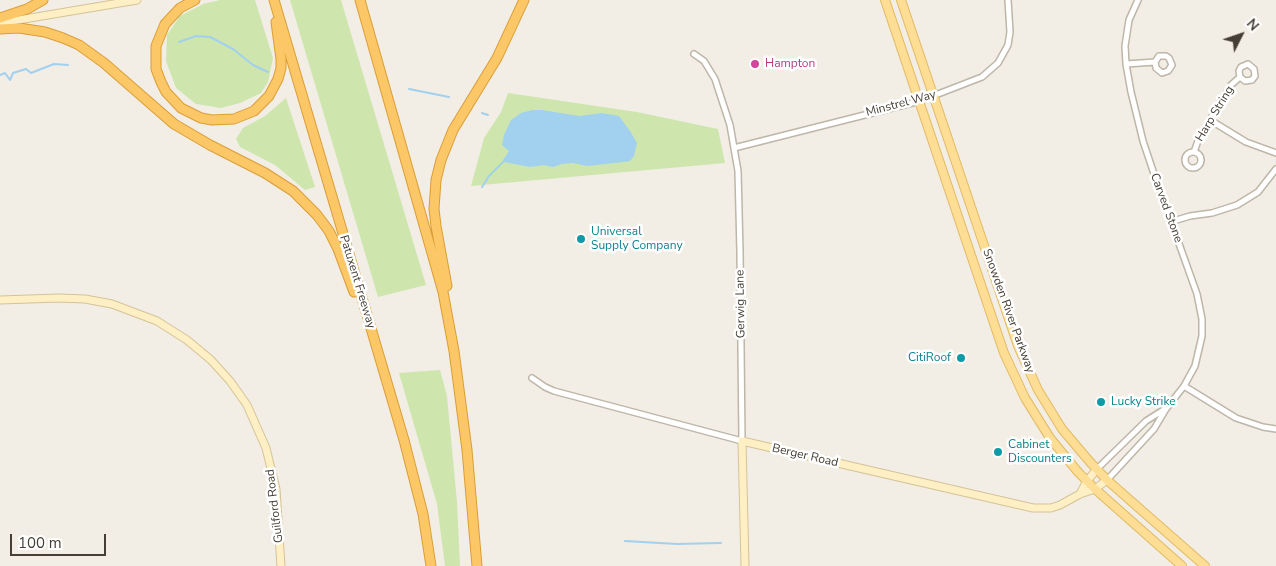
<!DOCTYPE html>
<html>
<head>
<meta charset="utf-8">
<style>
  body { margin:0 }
  #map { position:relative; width:1276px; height:566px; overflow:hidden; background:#f2eee5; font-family:"Nunito Sans",sans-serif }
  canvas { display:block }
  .north { position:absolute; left:1216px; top:10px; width:50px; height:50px; -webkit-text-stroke:4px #fff; paint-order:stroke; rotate:49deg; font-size:14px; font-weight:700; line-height:20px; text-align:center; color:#453e35 }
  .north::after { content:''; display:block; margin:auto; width:18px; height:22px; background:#453e35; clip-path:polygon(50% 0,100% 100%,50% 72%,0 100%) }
  .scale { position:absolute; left:10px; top:534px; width:96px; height:22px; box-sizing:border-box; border:2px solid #453e35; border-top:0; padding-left:6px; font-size:15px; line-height:18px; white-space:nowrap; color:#453e35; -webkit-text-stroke:4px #fff; paint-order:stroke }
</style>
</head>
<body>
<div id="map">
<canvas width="1276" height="566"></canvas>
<div class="north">N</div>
<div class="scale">100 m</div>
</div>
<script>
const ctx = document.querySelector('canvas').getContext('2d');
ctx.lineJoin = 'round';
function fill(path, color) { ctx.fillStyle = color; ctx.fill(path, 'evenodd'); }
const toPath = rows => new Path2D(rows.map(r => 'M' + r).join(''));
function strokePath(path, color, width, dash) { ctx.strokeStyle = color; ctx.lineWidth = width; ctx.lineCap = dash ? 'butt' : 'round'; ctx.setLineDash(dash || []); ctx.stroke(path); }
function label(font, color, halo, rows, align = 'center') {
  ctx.font = font + ' "Nunito Sans",sans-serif'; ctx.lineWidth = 5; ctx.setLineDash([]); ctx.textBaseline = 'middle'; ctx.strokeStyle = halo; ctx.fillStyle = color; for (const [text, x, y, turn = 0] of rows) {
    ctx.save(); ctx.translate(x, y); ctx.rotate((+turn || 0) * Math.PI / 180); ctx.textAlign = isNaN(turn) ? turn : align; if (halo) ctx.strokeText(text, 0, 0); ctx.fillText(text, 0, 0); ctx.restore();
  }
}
const green = toPath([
  [220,0,255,0,273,58,268,82,261,93,240,103,221,108,196,104,176,88,166,61,167,35,180,16,203,4],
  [290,0,341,0,426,285,378,297],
  [508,93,637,112,718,129,725,163,471,186,484,138,501,112],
  [286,98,315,187,305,190,275,165,240,147,236,139,243,128,265,116],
  [440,370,447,396,457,502,460,566,445,566,437,504,399,373]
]);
const water = toPath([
  [532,110,542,110,579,116,602,113,619,116,630,131,637,143,634,156,630,161,624,162,588,166,572,163,562,164,553,167,544,165,530,167,504,162,503,160,509,151,502,145,504,135,511,120,521,113]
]);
const stream = toPath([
  [179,42,196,36,210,37,233,49,253,65,268,72],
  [0,75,5,73,10,80,13,73,26,69,31,73,54,64,68,65],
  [409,89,449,97],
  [482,113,488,115],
  [482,187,489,176,504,161],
  [625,541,677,544,721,543]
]);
const street = toPath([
  [1126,64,1155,62,1156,68,1162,73,1168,71,1172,65,1169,58,1166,56,1159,56,1155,62],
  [1210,120,1246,142,1276,153],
  [734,148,920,101,982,77,998,63,1008,45,1010,32,1008,0],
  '1185 160a8 8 0 1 1 16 0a8 8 0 1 1-16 0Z',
  [1194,152,1199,138,1231,85,1240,77,1245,81,1252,80,1255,76,1254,69,1248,64,1241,67,1239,71,1240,77],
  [1170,222,1190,216,1212,213,1237,205,1258,192,1276,169],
  [532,378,545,387,554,391,742,441,740,252,738,171,730,125,715,79,704,61,694,54],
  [1184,386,1236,418,1263,427,1276,429],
  [1097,469,1146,421,1165,409],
  [1107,480,1154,429,1166,409,1184,386,1195,366,1202,336,1202,319,1197,294,1153,171,1143,141,1131,92,1126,64,1125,46,1129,20,1138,0]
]);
const secondary = toPath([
  [0,23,137,0],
  [0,300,59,298,85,299,112,304,157,321,187,340,211,360,230,381,247,405,266,448,276,489,281,566],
  [1080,494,1087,481,1097,469],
  [745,566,742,441,1033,508,1051,508,1060,505,1080,494,1095,489,1107,480]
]);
const primary = toPath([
  [885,0,1004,353,1025,398,1050,438,1078,472,1095,489,1182,566],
  [901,0,1018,346,1038,390,1062,429,1090,462,1107,480,1205,566]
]);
const highway = toPath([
  [195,0,180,8,165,24,156,46,156,69,161,82,166,92,181,108,201,118,212,120,234,119,254,111,269,96,278,79,281,68,281,59,276,22],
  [274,0,404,440,423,514,431,566],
  [360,0,443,292,454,351,467,450,477,566],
  [0,18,27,9,43,0],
  [0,29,19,28,45,32,63,38,79,45,104,63,174,124,210,145,265,173,293,191,317,215,329,231,338,249,354,292],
  [447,286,436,226,434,209,436,180,441,160,453,130,497,58,524,0]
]);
const markers = [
  [755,64,5,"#d1479c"],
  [581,239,5,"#0f9aa8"],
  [961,358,5,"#0f9aa8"],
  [1101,402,5,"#0f9aa8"],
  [998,452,5,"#0f9aa8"]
];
const hotelNames = [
  ["Hampton",765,64]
];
const streetNames = [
  ["Minstrel Way",901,104,-15],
  ["Harp String",1215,114,-59],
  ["Carved Stone",1166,208,70],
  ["Patuxent Freeway",357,282,73],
  ["Gerwig Lane",741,304,-91],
  ["Snowden River Parkway",1008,311,70],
  ["Berger Road",805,456,13],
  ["Guilford Road",275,506,-97]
];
const cultureNames = [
  ["Universal",591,232],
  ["Supply Company",591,246],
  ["CitiRoof",951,358,"right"],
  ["Lucky Strike",1111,402],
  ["Cabinet",1008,445],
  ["Discounters",1008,459]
];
fill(green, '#cee6ae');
fill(water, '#a2d0ef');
strokePath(stream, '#a2d0ef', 2);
strokePath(street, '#beb6a8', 8);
strokePath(secondary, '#d5c397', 9);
strokePath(primary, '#e2ba64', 10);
strokePath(highway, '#db9d37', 11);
strokePath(street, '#fff', 5);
strokePath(secondary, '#feefc4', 7);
strokePath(primary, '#fdde94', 8);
strokePath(highway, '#fcc867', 9);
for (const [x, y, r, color] of markers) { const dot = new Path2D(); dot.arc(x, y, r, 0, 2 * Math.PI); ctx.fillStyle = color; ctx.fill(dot); strokePath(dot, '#fff', 2); }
label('12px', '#b23c85', '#fff', hotelNames, 'left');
label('12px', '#453e35', '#fff', streetNames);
label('12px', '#0d838f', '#fff', cultureNames, 'left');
</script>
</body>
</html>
